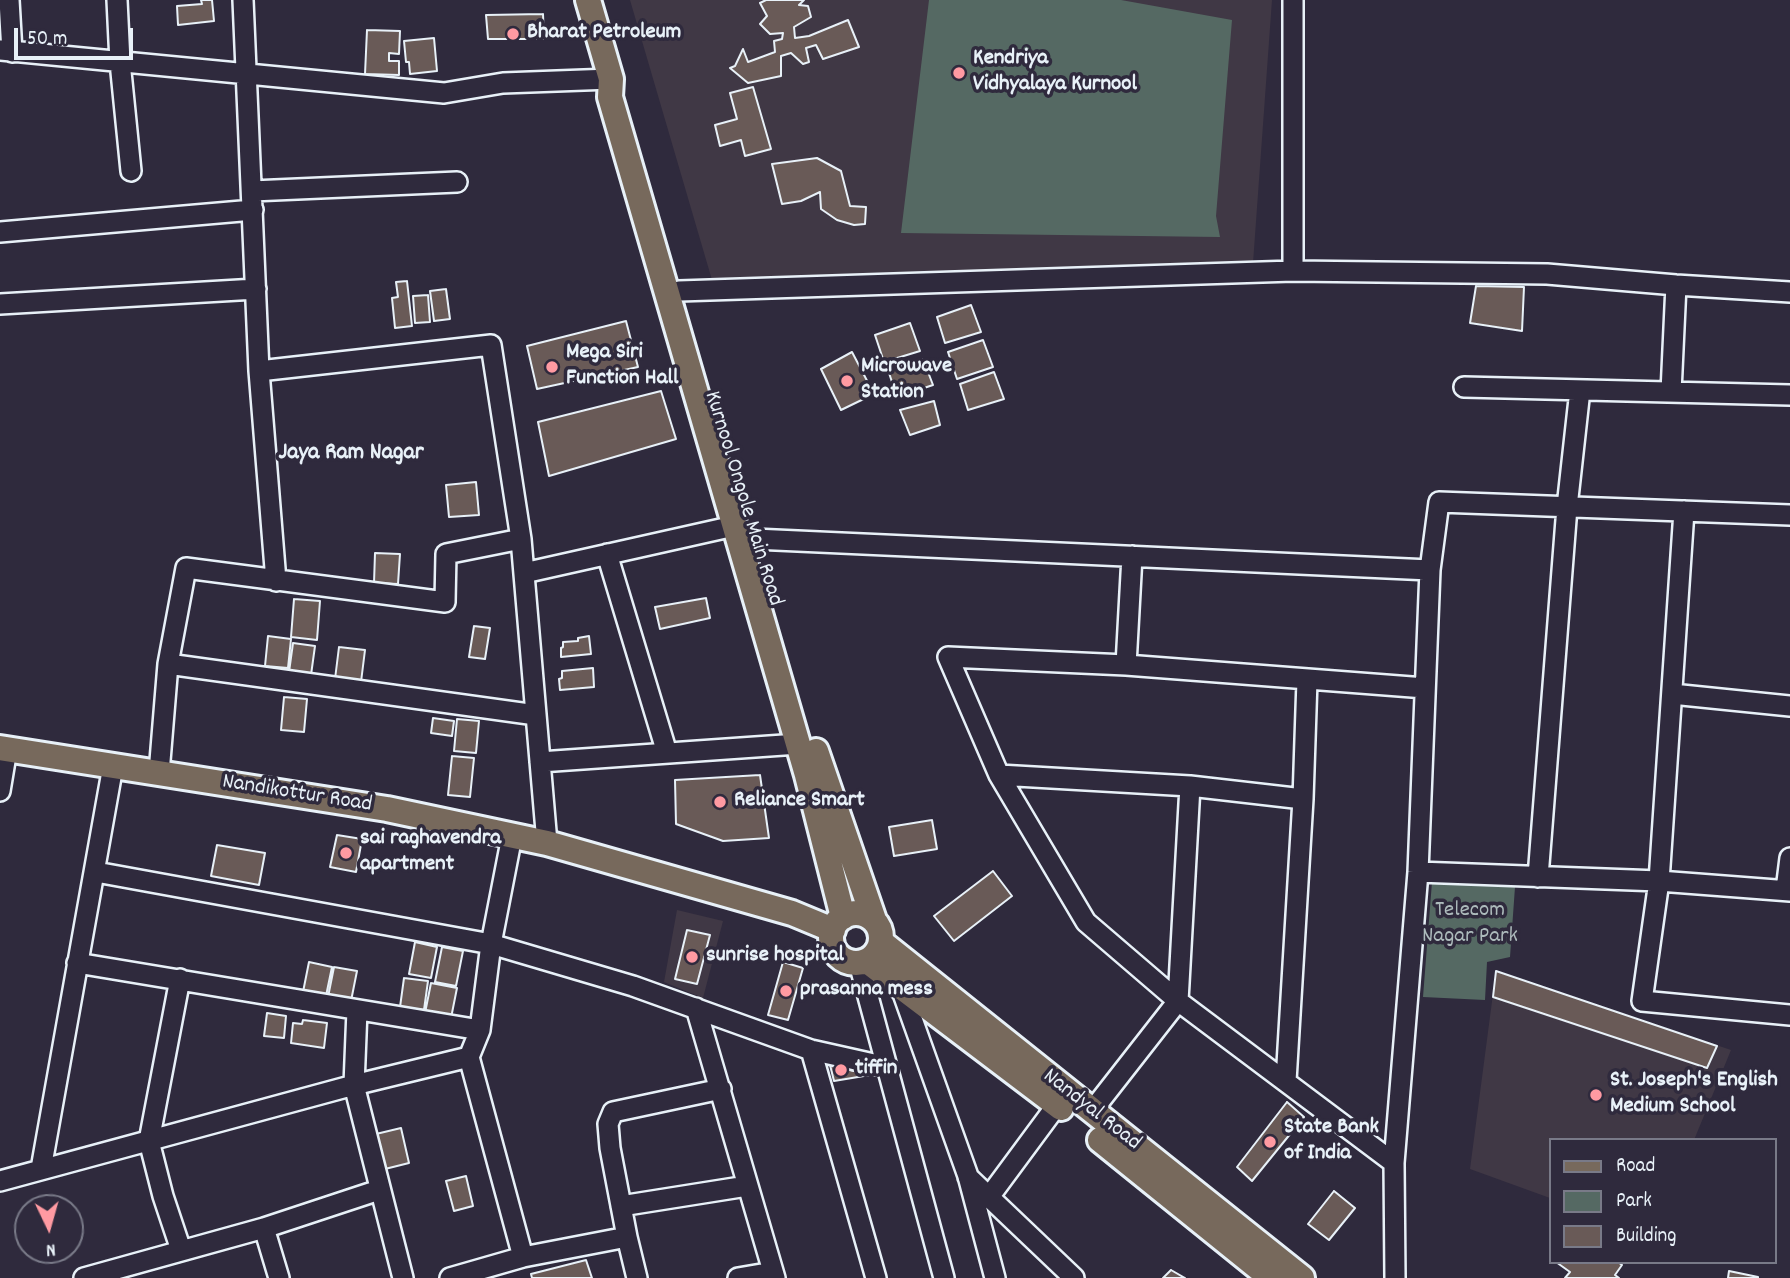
<!DOCTYPE html>
<html>
<head>
<meta charset="utf-8">
<style>
  body { margin:0 }
  #map { position:relative; width:1790px; height:1278px; overflow:hidden; background:#2f2a3d; font-family:Dekko,sans-serif }
  canvas { display:block }
  .legend { position:absolute; left:1549px; top:1138px; width:228px; height:126px; box-sizing:border-box; background:#2f2a3d; border:2px solid #797a88; margin:0; padding:9px 12px; list-style:none; font-size:21px; color:#e8f1f8 }
  .legend li { display:flex; align-items:center; gap:14px; height:35px }
  .legend b { width:35px; border:2px solid #797a88 }
  .north { position:absolute; left:14px; top:1194px; width:70px; height:70px; box-sizing:border-box; background:#2f2a3d; border:2px solid #797a88; border-radius:50%; rotate:175deg; font-size:19px; font-weight:700; line-height:28px; text-align:center; color:#e8f1f8 }
  .north::after { content:''; display:block; margin:auto; width:24px; height:32px; background:#ff9aa2; clip-path:polygon(50% 0,100% 100%,50% 72%,0 100%) }
  .scale { position:absolute; left:14px; top:28px; width:119px; height:32px; box-sizing:border-box; border:4px solid #e8f1f8; border-top:0; padding-left:9px; font-size:21px; line-height:24px; white-space:nowrap; color:#e8f1f8; -webkit-text-stroke:5px #2f2a3d; paint-order:stroke }
</style>
</head>
<body>
<div id="map">
<canvas width="1790" height="1278"></canvas>
<ul class="legend">
<li><b style="height:9px;background:#77695c"></b>Road</li>
<li><b style="height:19px;background:#556963"></b>Park</li>
<li><b style="height:19px;background:#695a57"></b>Building</li>
</ul>
<div class="north">N</div>
<div class="scale">50 m</div>
</div>
<script>
const ctx = document.querySelector('canvas').getContext('2d');
ctx.lineJoin = 'round';
function fill(path, color) { ctx.fillStyle = color; ctx.fill(path, 'evenodd'); }
const toPath = rows => new Path2D(rows.map(r => 'M' + r).join(''));
function strokePath(path, color, width, dash) { ctx.strokeStyle = color; ctx.lineWidth = width; ctx.lineCap = dash ? 'butt' : 'round'; ctx.setLineDash(dash || []); ctx.stroke(path); }
function label(font, color, halo, rows, align = 'center') {
  ctx.font = font + ' Dekko,sans-serif'; ctx.lineWidth = 7; ctx.setLineDash([]); ctx.textBaseline = 'middle'; ctx.strokeStyle = halo; ctx.fillStyle = color; for (const [text, x, y, turn = 0] of rows) {
    ctx.save(); ctx.translate(x, y); ctx.rotate((+turn || 0) * Math.PI / 180); ctx.textAlign = isNaN(turn) ? turn : align; if (halo) ctx.strokeText(text, 0, 0); ctx.fillText(text, 0, 0); ctx.restore();
  }
}
const built = toPath([
  [630,0,1272,0,1253,263,712,280],
  [677,910,723,921,703,998,664,982],
  [1496,971,1731,1050,1694,1140,1550,1140,1550,1198,1470,1169]
]);
const green = toPath([
  [929,0,1121,0,1232,20,1216,216,1220,237,901,233],
  [1432,882,1515,887,1510,957,1487,962,1485,1000,1423,997]
]);
const building = toPath([
  [201,0,212,0,214,21,178,25,177,6,202,4,201,0],
  [766,0,804,0,799,5,808,6,811,17,794,27,795,38,809,36,848,20,859,47,823,59,816,45,806,48,809,62,803,64,791,53,781,56,781,76,748,83,730,68,735,66,743,49,748,62,775,52,774,41,782,39,783,33,770,34,760,24,767,16,760,3,766,0],
  [543,14,544,39,488,39,486,15,543,14],
  [367,30,400,31,399,54,389,53,389,61,399,61,399,75,365,74,367,30],
  [434,38,437,71,410,74,409,62,406,62,404,41,434,38],
  [753,87,771,149,745,156,741,140,720,146,715,125,737,119,730,93,753,87],
  [817,158,841,171,850,206,866,207,865,224,854,225,837,220,821,209,820,192,801,201,782,204,772,164,817,158],
  [407,281,412,326,395,328,392,298,398,297,396,282,407,281],
  [1476,286,1524,287,1522,331,1470,323,1476,286],
  [446,289,450,319,434,321,430,291,446,289],
  [428,295,430,322,415,323,413,296,428,295],
  [971,305,981,332,945,343,937,317,971,305],
  [626,321,638,367,537,389,527,346,626,321],
  [910,323,920,351,884,362,875,335,910,323],
  [983,340,993,367,957,379,948,352,983,340],
  [852,352,874,394,841,410,821,369,852,352],
  [923,359,933,385,897,397,888,370,923,359],
  [994,372,1004,399,968,410,960,384,994,372],
  [661,391,676,439,549,476,538,422,661,391],
  [934,401,940,425,910,435,900,410,934,401],
  [476,482,479,515,449,517,446,485,476,482],
  [375,553,400,554,398,584,374,583,375,553],
  [706,598,710,618,660,629,655,607,706,598],
  [294,599,320,601,317,640,291,637,294,599],
  [474,626,490,628,485,659,469,657,474,626],
  [268,636,291,639,288,668,265,666,268,636],
  [589,636,591,654,561,657,561,648,563,647,563,642,578,641,578,638,589,636],
  [293,643,315,646,311,675,289,672,293,643],
  [339,647,365,650,361,682,335,679,339,647],
  [593,668,594,687,560,690,559,679,562,678,562,671,593,668],
  [284,697,307,699,304,732,281,730,284,697],
  [433,718,454,721,452,736,431,733,433,718],
  [457,719,479,721,476,753,454,751,457,719],
  [452,756,474,758,470,797,448,795,452,756],
  [760,775,769,838,723,841,676,824,675,780,760,775],
  [932,820,937,849,894,856,889,827,932,820],
  [337,835,362,839,356,872,330,867,337,835],
  [217,845,265,853,259,885,211,876,217,845],
  [993,871,1012,896,954,941,934,916,993,871],
  [687,930,710,935,697,984,675,979,687,930],
  [415,942,437,947,431,978,409,974,415,942],
  [442,947,463,951,456,986,435,982,442,947],
  [309,962,332,967,326,996,303,992,309,962],
  [783,962,803,968,788,1020,768,1015,783,962],
  [334,967,357,971,350,1006,327,1002,334,967],
  [1496,971,1717,1046,1707,1068,1493,997,1496,971],
  [404,978,428,981,424,1010,400,1007,404,978],
  [431,983,457,988,450,1023,424,1018,431,983],
  [267,1013,286,1016,284,1038,264,1036,267,1013],
  [303,1020,327,1023,324,1048,291,1043,293,1023,302,1024,303,1020],
  [830,1065,870,1075,834,1081,830,1065],
  [1287,1102,1304,1117,1252,1181,1237,1167,1287,1102],
  [401,1128,409,1163,377,1171,376,1134,401,1128],
  [466,1176,473,1206,454,1211,446,1181,466,1176],
  [1334,1191,1355,1208,1329,1240,1308,1224,1334,1191],
  [586,1260,592,1278,532,1278,531,1274,586,1260],
  [1556,1262,1618,1262,1622,1265,1615,1275,1619,1278,1565,1278,1570,1272,1556,1262],
  [1171,1270,1185,1278,1163,1278,1171,1270],
  [1729,1271,1758,1277,1758,1278,1728,1278,1729,1271]
]);
const minor = toPath([
  [9,0,12,52],
  [117,0,120,62,131,171],
  [243,0,259,371,276,581],
  [0,50,444,93,503,83,611,79],
  [252,191,457,182],
  [0,232,253,210],
  [1293,271,1547,274,1676,285,1790,292],
  [679,291,1293,271,1293,0],
  [0,304,256,289],
  [259,371,491,345,521,539,547,843],
  [1464,387,1790,395],
  [1671,392,1676,285],
  [1684,511,1659,881,1642,1001,1790,1015],
  [754,539,1430,570],
  [607,554,667,753],
  [524,573,734,526],
  [168,664,536,715],
  [1126,665,1132,556],
  [1672,694,1790,706],
  [540,762,798,744],
  [159,773,168,664,186,568,445,602,446,554,521,539],
  [999,775,1190,786,1178,1001,1092,1111],
  [1190,786,1303,799],
  [0,791,7,749],
  [512,836,491,944,480,1030,469,1057,523,1257],
  [96,872,491,944,633,986,811,1050,887,1067],
  [1418,872,1659,881,1790,891],
  [1538,877,1567,507,1580,390],
  [1786,890,1790,858],
  [77,963,480,1030],
  [859,963,944,1278],
  [180,979,149,1141,163,1196,181,1250],
  [901,988,968,1176,995,1278],
  [696,1008,775,1278],
  [357,1010,354,1085,403,1278],
  [811,1050,876,1278],
  [1286,1081,1303,799,1307,680],
  [1394,1163,1178,1001,1086,922,999,775,948,657,1126,665,1425,688],
  [41,1169,113,766],
  [968,1177,1074,1278],
  [0,1181,354,1085,469,1057],
  [989,1197,1057,1105],
  [621,1206,747,1186],
  [264,1228,279,1278],
  [627,1237,610,1148,608,1124,613,1112,721,1089],
  [84,1278,264,1228,379,1190],
  [450,1278,523,1257,627,1237,637,1278],
  [738,1278,773,1272],
  [1395,1278,1394,1163,1418,872,1430,570,1439,502,1790,515]
]);
const major = toPath([
  [588,0,611,79,610,97,807,775,843,917],
  [0,748,387,809,547,843,792,913,833,930],
  [816,751,874,920],
  '831 938a25 25 0 1 1 50 0a25 25 0 1 1-50 0Z',
  [881,942,1302,1278],
  [867,961,1061,1108],
  [1100,1140,1271,1278]
]);
const markers = [
  [513,34,7,"#ff9aa2"],
  [959,73,7,"#ff9aa2"],
  [552,367,7,"#ff9aa2"],
  [847,381,7,"#ff9aa2"],
  [720,802,7,"#ff9aa2"],
  [346,853,7,"#ff9aa2"],
  [692,957,7,"#ff9aa2"],
  [786,991,7,"#ff9aa2"],
  [841,1070,7,"#ff9aa2"],
  [1596,1095,7,"#ff9aa2"],
  [1270,1142,7,"#ff9aa2"]
];
const poiNames = [
  ["Bharat Petroleum",527,34],
  ["Kendriya",973,60],
  ["Vidhyalaya Kurnool",973,86],
  ["Mega Siri",566,354],
  ["Function Hall",566,380],
  ["Microwave",861,368],
  ["Station",861,394],
  ["Reliance Smart",734,802],
  ["sai raghavendra",360,840],
  ["apartment",360,866],
  ["sunrise hospital",706,957],
  ["prasanna mess",800,991],
  ["tiffin",855,1070],
  ["St. Joseph's English",1610,1082],
  ["Medium School",1610,1108],
  ["State Bank",1284,1129],
  ["of India",1284,1155]
];
const streetNames = [
  ["Kurnool Ongole Main Road",742,499,73],
  ["Nandikottur Road",297,795,9],
  ["Nandyal Road",1091,1111,38]
];
const parkNames = [
  ["Telecom",1470,912],
  ["Nagar Park",1470,938]
];
const neighbourhoodNames = [
  ["Jaya Ram Nagar",351,455]
];
fill(built, '#403845');
fill(green, '#556963');
fill(building, '#695a57');
strokePath(building, '#e8f1f8', 2);
strokePath(minor, '#e8f1f8', 24);
strokePath(major, '#e8f1f8', 30);
strokePath(minor, '#2f2a3d', 19);
strokePath(major, '#77695c', 24);
for (const [x, y, r, color] of markers) { const dot = new Path2D(); dot.arc(x, y, r, 0, 2 * Math.PI); ctx.fillStyle = color; ctx.fill(dot); strokePath(dot, '#2f2a3d', 2.5); }
label('bold 23px', '#e8f1f8', '#2f2a3d', poiNames, 'left');
label('23px', '#e8f1f8', '#2f2a3d', streetNames);
label('23px', '#adbbbc', '#2f2a3d', parkNames);
label('bold 24px', '#e8f1f8', '#2f2a3d', neighbourhoodNames);
</script>
</body>
</html>
